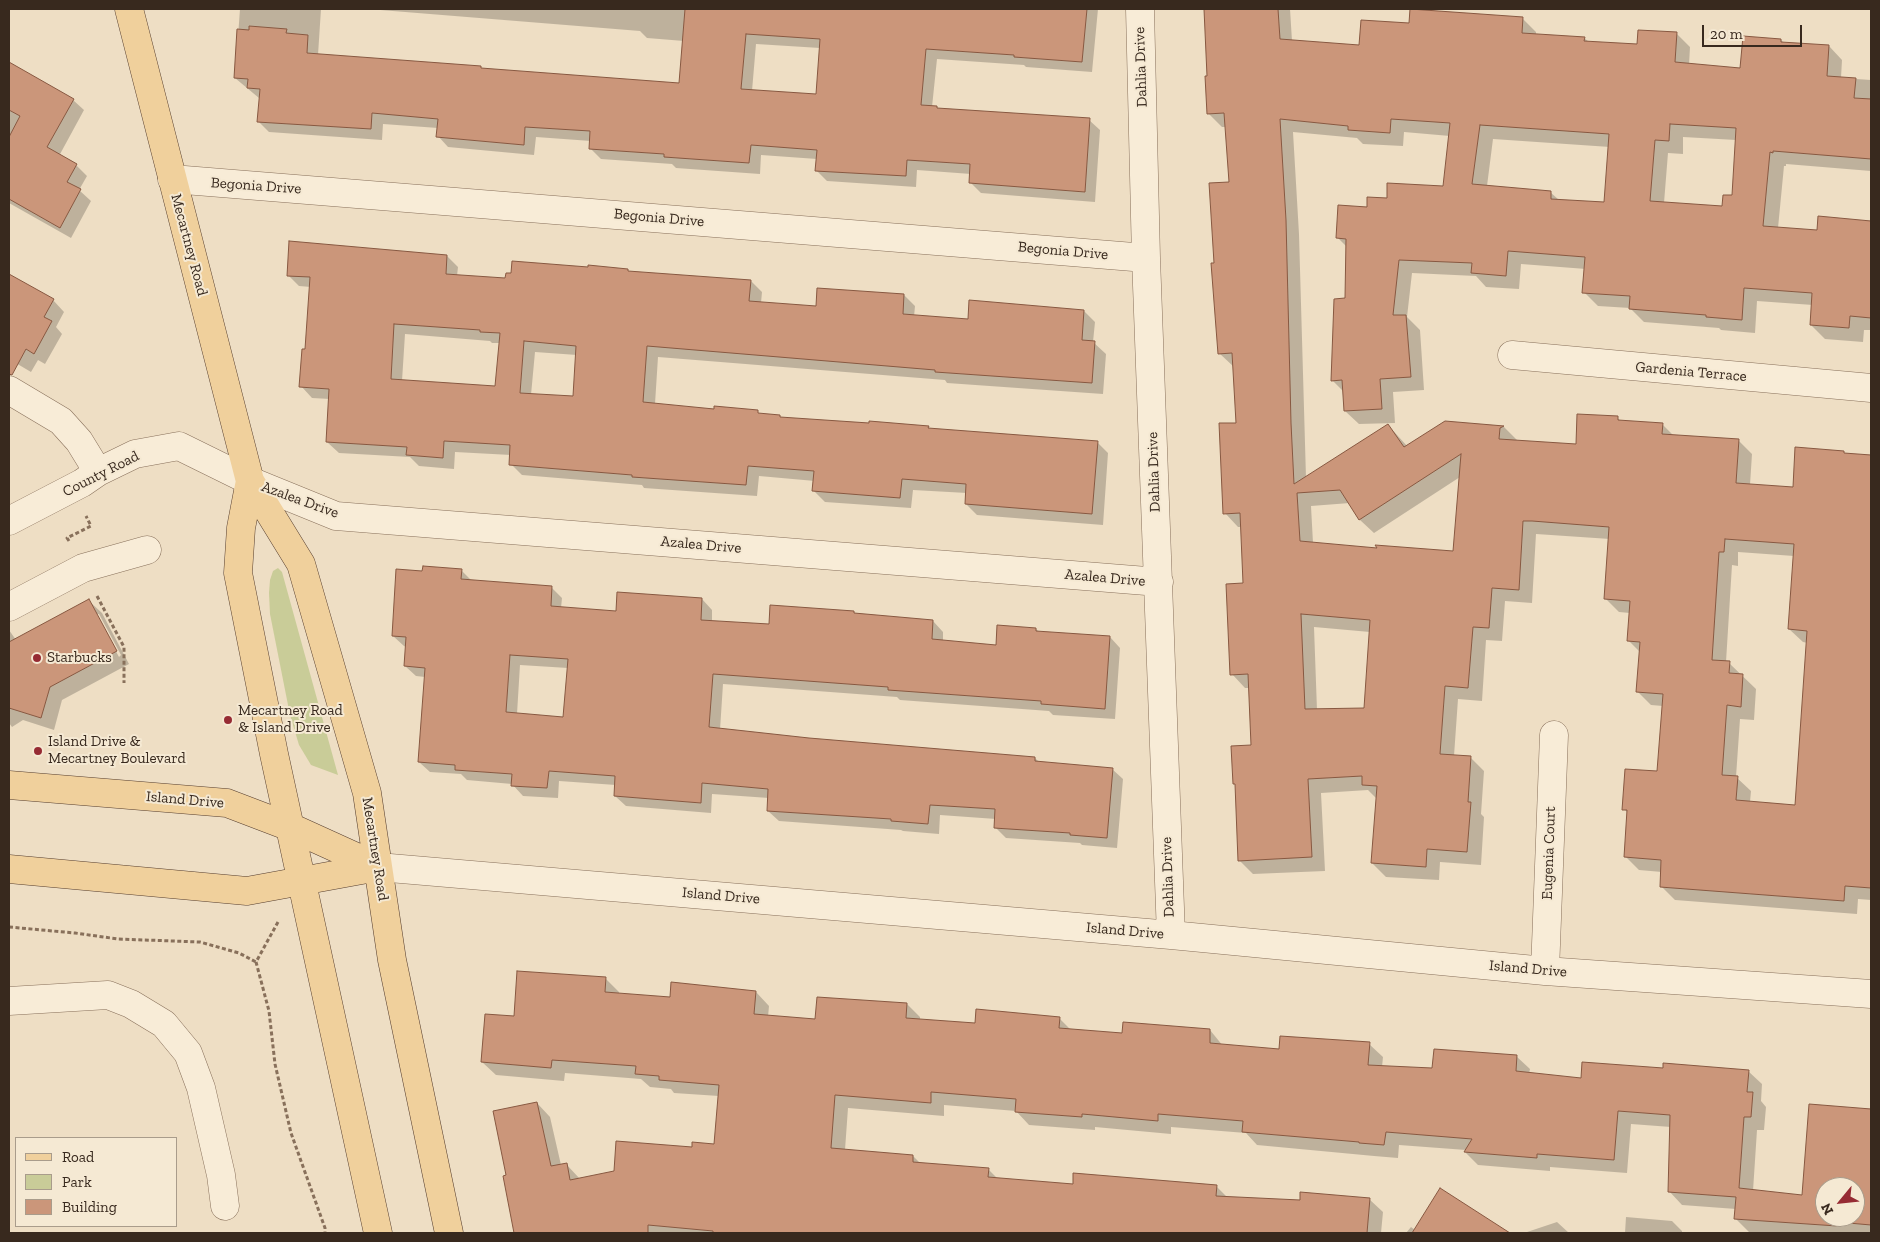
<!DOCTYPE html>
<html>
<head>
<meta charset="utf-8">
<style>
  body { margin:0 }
  #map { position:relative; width:1880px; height:1242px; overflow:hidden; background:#eedec4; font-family:"Zilla Slab",serif }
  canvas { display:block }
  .frame { position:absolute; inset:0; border:10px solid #38291e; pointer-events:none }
  .legend { position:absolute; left:15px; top:1137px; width:162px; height:90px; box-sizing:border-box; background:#f5e9d3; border:1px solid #a99c8b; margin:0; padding:6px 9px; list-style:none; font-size:15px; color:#38291e }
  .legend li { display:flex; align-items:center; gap:10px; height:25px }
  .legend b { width:25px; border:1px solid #a99c8b }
  .north { position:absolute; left:1815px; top:1177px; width:50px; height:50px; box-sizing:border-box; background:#f5e9d3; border:1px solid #a99c8b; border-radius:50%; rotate:242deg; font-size:14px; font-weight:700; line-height:20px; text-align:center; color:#38291e }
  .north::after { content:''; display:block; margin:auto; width:18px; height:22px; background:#962b33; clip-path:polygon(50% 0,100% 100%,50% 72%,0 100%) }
  .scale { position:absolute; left:1702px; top:25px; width:100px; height:22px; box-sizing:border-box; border:2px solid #38291e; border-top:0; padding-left:6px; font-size:15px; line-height:18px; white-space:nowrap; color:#38291e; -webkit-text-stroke:4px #f5e9d3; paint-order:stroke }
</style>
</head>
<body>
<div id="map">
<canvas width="1880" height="1242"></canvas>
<div class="frame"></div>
<ul class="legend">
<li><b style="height:6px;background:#f0d09c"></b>Road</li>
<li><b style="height:14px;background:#c9cc98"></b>Park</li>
<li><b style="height:14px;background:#cb967a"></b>Building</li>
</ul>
<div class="north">N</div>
<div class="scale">20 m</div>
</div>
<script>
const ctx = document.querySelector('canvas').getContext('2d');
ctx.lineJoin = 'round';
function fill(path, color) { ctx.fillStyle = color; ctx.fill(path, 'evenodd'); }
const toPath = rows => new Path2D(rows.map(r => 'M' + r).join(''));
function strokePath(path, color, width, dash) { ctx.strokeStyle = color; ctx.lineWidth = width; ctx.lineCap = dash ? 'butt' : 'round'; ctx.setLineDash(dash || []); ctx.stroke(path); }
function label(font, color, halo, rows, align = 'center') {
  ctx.font = font + ' "Zilla Slab",serif'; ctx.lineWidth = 4; ctx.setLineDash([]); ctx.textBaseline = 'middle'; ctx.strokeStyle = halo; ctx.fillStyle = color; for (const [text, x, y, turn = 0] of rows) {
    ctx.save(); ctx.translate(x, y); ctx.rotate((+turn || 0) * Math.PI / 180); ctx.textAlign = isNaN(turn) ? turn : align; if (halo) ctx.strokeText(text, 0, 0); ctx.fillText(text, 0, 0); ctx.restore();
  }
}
const green = toPath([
  [278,568,282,572,338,775,311,765,299,745,290,715,270,614,269,593,270,580,273,571]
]);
const shadow = toPath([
  [240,9,321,9,318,55,480,67,483,70,681,85,684,41,647,38,640,31,368,9,1098,9,1092,72,1026,67,1024,65,937,59,932,107,937,107,939,110,1089,120,1100,130,1095,202,981,193,970,182,971,174,917,170,916,187,827,181,816,170,817,159,761,155,760,174,676,168,672,164,601,159,590,148,591,141,536,137,534,155,448,147,438,136,438,128,383,124,382,140,269,132,259,122,259,98,235,78],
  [756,44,820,48,817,96,752,91],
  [1205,9,1290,9,1292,41,1361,46,1411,25,1412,9,1522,18,1536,32,1536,35,1584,38,1589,42,1638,46,1676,33,1690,47,1689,65,1741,69,1781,40,1784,43,1829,46,1842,60,1841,78,1871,80,1871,171,1786,164,1786,166,1784,166,1778,228,1818,231,1819,218,1871,222,1871,330,1864,330,1863,342,1825,339,1811,325,1813,305,1757,301,1755,333,1721,330,1719,328,1644,322,1630,308,1598,306,1584,292,1586,269,1521,264,1519,289,1486,287,1476,276,1412,273,1407,317,1420,330,1424,390,1393,392,1395,423,1359,424,1345,411,1344,392,1332,380,1346,299,1347,247,1338,238,1368,208,1388,199,1444,187,1450,136,1404,132,1403,146,1363,144,1357,138,1293,132,1299,234,1306,478,1388,425,1407,446,1445,422,1504,427,1517,440,1515,441,1577,446,1617,418,1621,421,1662,424,1674,436,1738,440,1752,454,1750,485,1794,488,1796,449,1871,456,1871,900,1858,899,1857,914,1675,900,1661,886,1662,872,1639,870,1625,856,1628,813,1624,809,1658,773,1663,706,1651,705,1637,691,1640,652,1628,640,1630,613,1619,612,1606,599,1610,539,1536,534,1532,603,1505,601,1502,641,1486,640,1482,701,1458,699,1454,756,1470,757,1484,771,1481,814,1484,817,1481,865,1440,862,1439,880,1386,877,1372,863,1377,799,1368,790,1321,793,1325,871,1253,874,1239,860,1236,785,1234,783,1252,746,1250,688,1245,688,1232,674,1245,584,1242,527,1238,527,1225,513,1237,424,1234,367,1219,353,1215,264,1230,183,1226,127,1222,127,1208,113,1209,77],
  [1683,137,1736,140,1733,197,1724,208,1664,203,1668,153,1683,154],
  [1493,139,1610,147,1606,203,1559,200,1550,192,1487,186],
  [1460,477,1455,552,1379,549,1313,543,1311,506,1350,503,1360,520,1374,533],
  [1738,552,1794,556,1789,629,1803,642,1808,643,1796,806,1750,802,1751,791,1736,777,1740,719,1754,720,1756,689,1729,663,1726,662,1732,565,1738,566],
  [1314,627,1370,632,1366,709,1317,710],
  [9,63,73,100,84,110,59,156,76,165,87,176,79,190,91,201,71,238,9,203],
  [447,256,458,267,457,276,506,280,627,270,630,273,751,281,762,292,761,303,817,307,904,295,915,306,914,317,969,321,1084,311,1095,322,1093,342,1106,354,1103,394,947,383,945,380,658,357,655,404,715,411,757,412,761,415,780,416,781,418,928,427,931,430,1097,442,1108,453,1103,525,977,515,966,504,967,493,913,490,911,508,825,502,814,491,815,481,759,476,757,496,644,488,642,485,522,475,511,464,511,455,455,452,454,469,419,466,410,457,339,453,327,442,330,399,312,398,301,386,306,350,311,287,299,286,288,275],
  [405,334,490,341,492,343,500,343,496,388,402,381],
  [535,352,577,355,574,398,531,395],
  [9,276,53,300,64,312,56,327,62,334,45,364,38,360,31,372,9,359],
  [461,570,472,581,551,587,562,598,561,608,618,612,702,599,712,610,712,622,770,625,854,612,856,615,933,621,943,632,943,641,997,646,1036,629,1039,632,1110,637,1120,648,1115,719,1053,715,1049,711,900,700,897,697,723,684,720,730,809,739,1035,758,1040,763,1112,769,1123,779,1117,848,1082,845,1080,843,1006,838,995,827,996,819,940,815,939,834,903,831,901,830,779,821,768,811,769,798,712,794,711,813,626,806,615,796,616,785,559,781,558,798,523,796,512,784,467,780,461,774,430,772,419,762,425,677,416,676,405,666,406,647,404,646,393,636,424,573],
  [520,665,568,668,565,718,517,714],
  [89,601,102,613,129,664,62,700,54,730,23,720,12,727,9,723,9,630,16,640],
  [96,614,99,614,121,655,119,657],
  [606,979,619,992,619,994,671,999,672,983,756,992,769,1006,768,1017,816,1021,907,1004,920,1017,920,1020,976,1024,1059,1018,1071,1030,1123,1035,1210,1030,1223,1046,1280,1050,1369,1044,1383,1057,1382,1067,1433,1070,1516,1056,1530,1069,1529,1074,1582,1079,1664,1070,1748,1071,1762,1084,1761,1101,1766,1107,1764,1130,1757,1130,1753,1191,1803,1196,1810,1105,1871,1111,1871,1233,1771,1233,1749,1232,1735,1218,1736,1209,1682,1205,1669,1191,1671,1127,1631,1124,1627,1173,1550,1167,1550,1171,1478,1165,1465,1152,1466,1150,1399,1145,1398,1158,1374,1156,1257,1145,1246,1133,1171,1127,1171,1134,1095,1127,1095,1130,1029,1125,1016,1111,944,1105,944,1116,848,1108,845,1150,913,1156,921,1164,988,1169,998,1179,1074,1186,1216,1186,1228,1198,1301,1201,1369,1199,1383,1212,1381,1233,516,1233,504,1177,507,1176,537,1103,550,1117,561,1165,566,1164,580,1179,615,1172,693,1148,715,1145,719,1096,674,1093,671,1089,650,1087,641,1079,565,1073,564,1081,496,1075,482,1062,515,1018],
  [1825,1187,1855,1187,1855,1217,1825,1217],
  [1441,1190,1508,1233,1406,1233,1411,1227,1415,1230],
  [1626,1217,1672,1221,1682,1231,1682,1233,1625,1233],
  [1557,1222,1569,1233,1524,1233]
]);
const building = toPath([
  [685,9,1087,9,1082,62,1014,57,1014,55,926,49,921,105,937,106,937,108,1090,118,1085,192,969,183,970,164,907,160,906,176,815,171,817,150,751,145,749,163,664,157,664,154,589,149,590,131,525,127,524,145,436,137,438,119,372,113,371,129,257,122,260,89,247,88,248,79,234,78,237,29,249,30,249,26,287,29,286,33,308,35,307,53,481,66,481,68,679,83,685,9],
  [746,34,820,39,816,94,741,89,746,34],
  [1204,9,1278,9,1280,39,1359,45,1361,20,1409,23,1410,9,1523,17,1522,33,1585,37,1584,41,1637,44,1638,30,1677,32,1675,62,1740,68,1743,36,1781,39,1781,42,1829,45,1827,76,1856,78,1854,98,1871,99,1871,159,1773,151,1773,153,1770,152,1763,226,1817,230,1818,216,1871,221,1871,318,1850,316,1849,328,1810,325,1812,293,1744,288,1742,320,1706,317,1706,315,1629,309,1630,296,1582,293,1585,257,1508,251,1506,276,1471,273,1472,263,1399,260,1393,315,1406,315,1411,377,1380,379,1382,409,1344,411,1342,380,1331,381,1334,299,1345,298,1346,239,1336,238,1338,205,1367,207,1367,197,1387,198,1387,183,1443,186,1450,123,1391,119,1390,133,1348,130,1348,126,1280,119,1286,220,1291,423,1294,484,1388,424,1404,447,1445,421,1504,426,1500,428,1499,439,1576,444,1577,414,1618,416,1618,420,1663,423,1662,434,1739,439,1736,483,1793,487,1795,447,1844,451,1844,453,1871,455,1871,888,1845,886,1844,901,1660,887,1661,860,1624,857,1627,810,1622,810,1625,769,1657,771,1663,694,1636,692,1640,642,1627,641,1630,601,1604,599,1609,527,1532,521,1523,521,1519,590,1492,588,1489,628,1473,627,1468,688,1445,686,1440,754,1471,756,1468,802,1471,802,1467,852,1427,849,1426,867,1371,863,1377,786,1362,785,1362,776,1308,779,1312,857,1238,861,1235,784,1233,784,1231,746,1251,745,1248,674,1230,675,1226,584,1243,583,1240,513,1223,514,1219,423,1236,423,1232,353,1218,354,1211,263,1214,263,1209,183,1229,182,1224,113,1207,114,1205,76,1207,76,1204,9],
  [1670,124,1736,128,1732,195,1723,195,1722,206,1650,201,1655,140,1669,141,1670,124],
  [1480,125,1609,134,1604,202,1551,199,1551,191,1472,184,1480,125],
  [1461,454,1453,551,1375,545,1377,548,1300,541,1297,493,1340,490,1359,520,1461,454],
  [1725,539,1794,544,1788,629,1807,631,1795,805,1736,800,1738,776,1722,775,1727,705,1741,707,1743,674,1729,673,1730,661,1712,660,1719,552,1724,552,1725,539],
  [1301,614,1370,620,1364,708,1305,709,1301,614],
  [9,62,74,99,47,147,77,164,67,182,81,189,60,228,9,199,9,137,20,116,9,110,9,62],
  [289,241,447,255,446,274,505,278,506,273,511,273,512,261,588,267,588,265,628,269,628,271,751,280,749,301,816,306,817,288,904,294,903,314,968,319,969,300,1084,310,1082,340,1095,341,1092,383,935,372,935,370,647,346,643,402,714,409,714,406,758,410,758,413,780,415,780,417,869,423,869,421,929,426,928,428,1098,441,1092,514,965,504,966,484,902,479,900,498,812,491,814,471,748,466,746,485,632,477,632,475,509,465,510,445,444,441,443,458,406,455,407,447,326,442,329,389,299,387,302,349,305,349,310,277,287,276,289,241],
  [394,324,480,330,480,332,500,333,495,386,391,379,394,324],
  [524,341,576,346,573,396,520,393,524,341],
  [9,274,54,299,44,317,52,321,34,354,26,349,12,375,9,374,9,274],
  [423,566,462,569,461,579,552,586,551,606,616,611,617,592,702,598,701,620,769,624,770,605,854,611,854,613,933,620,932,639,996,645,997,625,1036,628,1036,631,1110,636,1105,709,1041,704,1041,701,888,690,888,687,713,674,709,727,809,738,1035,757,1035,761,1113,768,1107,838,1070,835,1070,833,994,828,995,809,930,805,928,824,891,821,891,819,767,811,768,789,702,783,701,803,614,796,615,776,549,771,547,788,511,786,512,774,455,770,455,765,418,762,425,668,404,666,406,637,392,636,396,569,422,571,423,566],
  [510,655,568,659,563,717,506,712,510,655],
  [89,599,117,651,50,687,41,718,9,708,9,642,89,599],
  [517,971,606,977,605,992,670,997,671,982,756,991,754,1014,815,1019,817,997,907,1003,906,1018,975,1023,976,1009,1060,1017,1059,1028,1122,1033,1123,1022,1210,1029,1210,1043,1279,1049,1280,1036,1370,1042,1368,1065,1432,1068,1434,1049,1517,1055,1516,1071,1581,1078,1582,1062,1663,1068,1663,1063,1749,1070,1747,1092,1753,1092,1751,1117,1744,1117,1739,1188,1802,1195,1809,1104,1871,1109,1871,1225,1837,1222,1837,1226,1734,1219,1736,1197,1668,1192,1670,1115,1618,1111,1614,1160,1537,1154,1537,1158,1464,1152,1472,1139,1386,1132,1384,1145,1359,1143,1359,1142,1242,1132,1243,1121,1158,1114,1158,1121,1082,1114,1082,1117,1015,1112,1016,1099,931,1092,931,1103,835,1095,831,1148,913,1155,913,1162,989,1168,988,1177,1073,1184,1073,1173,1217,1185,1216,1196,1300,1200,1300,1192,1370,1198,1367,1233,713,1233,713,1231,648,1225,648,1233,514,1233,503,1176,506,1175,493,1111,537,1102,551,1166,567,1163,570,1180,614,1171,616,1141,692,1147,692,1142,714,1144,719,1085,659,1080,659,1076,635,1074,636,1066,552,1060,551,1068,481,1062,485,1014,514,1016,517,971],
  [1825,1187,1855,1187,1855,1217,1825,1217,1825,1187],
  [1440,1188,1510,1233,1412,1233,1440,1188]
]);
const path = toPath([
  [69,541,67,538,91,526,86,516],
  [97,596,124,647,124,683],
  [278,922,256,962,269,1011,275,1064,291,1133,325,1228,325,1233],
  [9,927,75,933,118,939,200,942,239,953,256,962]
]);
const minor = toPath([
  [1140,9,1146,258,1171,935],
  [172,179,1146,258],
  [1512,355,1871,388],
  [9,390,61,421,79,441,98,472],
  [9,521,82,483,98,472,135,454,179,446,250,481,336,516,1159,582],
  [9,607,83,568,147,550],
  [378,867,1171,935,1545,971,1871,994],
  [1545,971,1554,735],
  [9,1001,108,995,131,1004,164,1024,188,1053,201,1088,221,1175,225,1206]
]);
const major = toPath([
  [129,9,250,481,301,564,367,793,392,960,449,1233],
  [250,481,241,528,238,573,274,754,378,1233],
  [9,785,227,803,290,827,378,867],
  [9,869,247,891,378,867]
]);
const markers = [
  [37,658,5,"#962b33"],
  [228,720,5,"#962b33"],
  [38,751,5,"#962b33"]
];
const streetNames = [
  ["Dahlia Drive",1141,67,-92],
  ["Begonia Drive",256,186,4],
  ["Begonia Drive",659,218,5],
  ["Mecartney Road",189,245,75],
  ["Begonia Drive",1063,251,5],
  ["Gardenia Terrace",1691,372,5],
  ["Dahlia Drive",1154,472,-92],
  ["County Road",101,474,-27],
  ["Azalea Drive",300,500,20],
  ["Azalea Drive",701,545,5],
  ["Azalea Drive",1105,578,5],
  ["Island Drive",185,800,5],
  ["Mecartney Road",375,849,81],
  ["Eugenia Court",1549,853,-88],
  ["Dahlia Drive",1168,877,-92],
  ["Island Drive",721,896,5],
  ["Island Drive",1125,931,5],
  ["Island Drive",1528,969,5]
];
const poiNames = [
  ["Starbucks",47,658],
  ["Mecartney Road",238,711],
  ["& Island Drive",238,728],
  ["Island Drive &",48,742],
  ["Mecartney Boulevard",48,759]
];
fill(green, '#c9cc98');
fill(shadow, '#0003');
fill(building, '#cb967a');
strokePath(building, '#875841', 1);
strokePath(minor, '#88705b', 29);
strokePath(major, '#563e2f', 29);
strokePath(path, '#88705b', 3, [4, 2.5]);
strokePath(minor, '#f8ecd7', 28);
strokePath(major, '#f0d09c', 28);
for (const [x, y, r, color] of markers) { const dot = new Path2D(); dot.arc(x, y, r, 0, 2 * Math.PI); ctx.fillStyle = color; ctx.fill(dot); strokePath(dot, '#f5e9d3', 2); }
label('15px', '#38291e', '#f5e9d3', streetNames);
label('15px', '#38291e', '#f5e9d3', poiNames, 'left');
</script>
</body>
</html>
